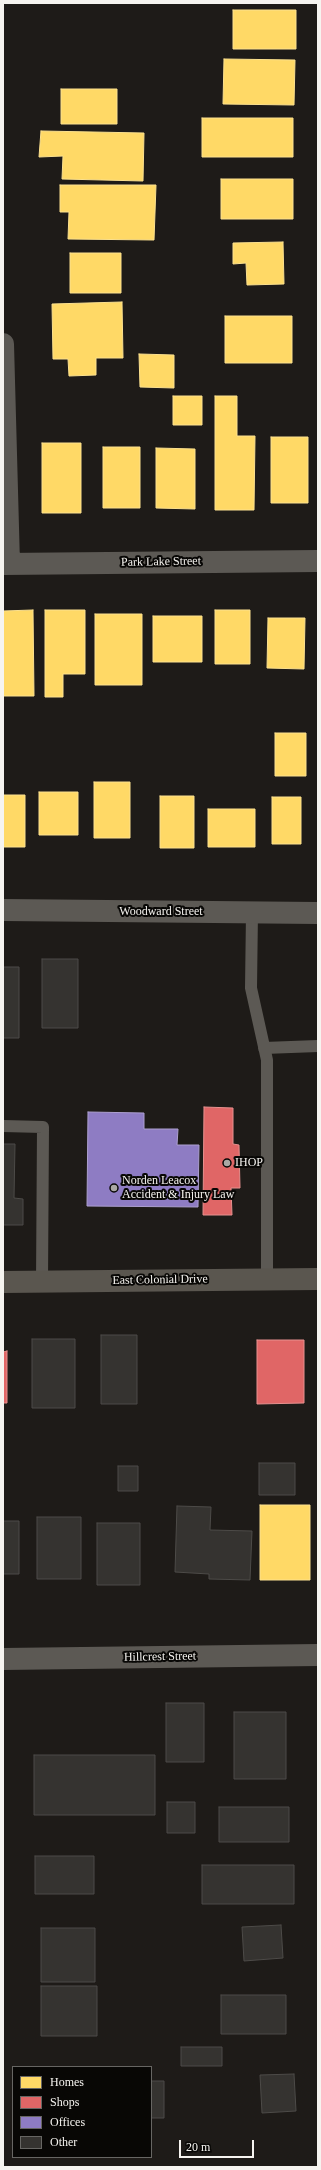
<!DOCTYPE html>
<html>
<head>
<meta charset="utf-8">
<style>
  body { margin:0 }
  #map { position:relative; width:321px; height:2170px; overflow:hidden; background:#1e1b18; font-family:"Times New Roman",serif }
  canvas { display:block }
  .frame { position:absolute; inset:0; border:4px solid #f6f4f0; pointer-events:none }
  .legend { position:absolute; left:12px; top:2066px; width:140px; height:92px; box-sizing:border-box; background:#080705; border:1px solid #676663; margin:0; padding:5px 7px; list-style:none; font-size:12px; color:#f6f4f0 }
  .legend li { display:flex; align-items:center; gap:8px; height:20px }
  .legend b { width:20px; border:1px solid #676663 }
  .scale { position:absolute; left:179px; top:2140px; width:75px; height:18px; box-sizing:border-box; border:2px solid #f6f4f0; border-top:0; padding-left:5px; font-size:12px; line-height:14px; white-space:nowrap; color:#f6f4f0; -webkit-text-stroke:3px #080705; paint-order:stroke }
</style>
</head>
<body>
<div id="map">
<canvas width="321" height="2170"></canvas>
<div class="frame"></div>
<ul class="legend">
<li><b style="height:11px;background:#ffd966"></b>Homes</li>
<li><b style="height:11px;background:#e06666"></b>Shops</li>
<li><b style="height:11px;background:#8e7cc3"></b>Offices</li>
<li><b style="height:11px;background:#353330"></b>Other</li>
</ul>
<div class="scale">20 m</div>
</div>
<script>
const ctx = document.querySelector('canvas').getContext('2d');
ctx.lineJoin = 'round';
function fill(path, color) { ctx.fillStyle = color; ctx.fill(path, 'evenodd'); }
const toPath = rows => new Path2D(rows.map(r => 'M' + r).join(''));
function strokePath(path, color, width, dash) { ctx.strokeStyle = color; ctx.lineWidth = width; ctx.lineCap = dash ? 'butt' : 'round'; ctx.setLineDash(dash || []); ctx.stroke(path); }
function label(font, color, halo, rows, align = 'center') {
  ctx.font = font + ' "Times New Roman",serif'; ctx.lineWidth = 4; ctx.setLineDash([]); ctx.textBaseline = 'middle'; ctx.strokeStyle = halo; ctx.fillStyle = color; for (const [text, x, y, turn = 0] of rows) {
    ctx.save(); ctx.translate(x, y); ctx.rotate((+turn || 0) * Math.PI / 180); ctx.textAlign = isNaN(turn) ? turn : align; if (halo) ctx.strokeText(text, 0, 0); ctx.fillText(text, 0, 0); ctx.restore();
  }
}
const homes = toPath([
  [233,10,296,10,296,49,233,49,233,10],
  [224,59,295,60,294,105,223,104,224,59],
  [61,89,117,89,117,124,61,124,61,89],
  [202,118,293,118,293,157,202,157,202,118],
  [41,131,144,133,143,181,62,179,63,156,39,157,41,131],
  [221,179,293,179,293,219,221,219,221,179],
  [60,185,156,185,154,240,68,239,69,212,60,212,60,185],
  [283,242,284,284,247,285,246,263,233,264,233,243,283,242],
  [70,253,121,253,121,293,70,293,70,253],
  [122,302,123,358,96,358,96,375,69,376,68,359,53,359,52,304,122,302],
  [225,316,292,316,292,363,225,363,225,316],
  [139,354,174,355,174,388,140,387,139,354],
  [173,396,202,396,202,425,173,425,173,396],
  [215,396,237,396,237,436,255,436,254,510,215,510,215,396],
  [271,437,308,437,308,503,271,503,271,437],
  [42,443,81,443,81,513,42,513,42,443],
  [103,447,140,447,140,508,103,508,103,447],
  [156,448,195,449,195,509,156,508,156,448],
  [33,610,34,696,3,696,3,611,33,610],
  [45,610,85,610,85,674,63,674,63,697,45,697,45,610],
  [215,610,250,610,250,664,215,664,215,610],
  [95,614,142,614,142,685,95,685,95,614],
  [153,616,202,616,202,662,153,662,153,616],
  [268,618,305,618,304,669,267,668,268,618],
  [275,733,306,733,306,776,275,776,275,733],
  [94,782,130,782,130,838,94,838,94,782],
  [39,792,78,792,78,835,39,835,39,792],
  [3,795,25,795,25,847,3,847,3,795],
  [160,796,194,796,194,848,160,848,160,796],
  [272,797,301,797,301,844,272,844,272,797],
  [208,809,255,809,255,847,208,847,208,809],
  [260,1505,310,1505,310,1580,260,1580,260,1505]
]);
const shops = toPath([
  [204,1107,233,1108,233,1144,239,1145,240,1188,231,1188,232,1215,203,1215,204,1107],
  [257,1340,304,1340,304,1403,257,1404,257,1340],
  [7,1351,7,1403,3,1403,3,1352,7,1351]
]);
const offices = toPath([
  [88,1112,144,1113,144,1129,178,1129,177,1145,199,1145,198,1207,87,1206,88,1112]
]);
const building = toPath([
  [42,959,78,959,78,1028,42,1028,42,959],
  [3,967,19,967,19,1038,3,1038,3,967],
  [3,1144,15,1144,14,1198,23,1199,23,1225,3,1225,3,1144],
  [101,1335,137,1335,137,1404,101,1404,101,1335],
  [32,1339,75,1339,75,1408,32,1408,32,1339],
  [259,1463,295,1463,295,1495,259,1495,259,1463],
  [118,1466,138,1466,138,1491,118,1491,118,1466],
  [177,1506,211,1507,210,1530,252,1531,250,1580,209,1579,209,1574,175,1572,177,1506],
  [37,1517,81,1517,81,1579,37,1579,37,1517],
  [3,1521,19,1521,19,1574,3,1574,3,1521],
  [97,1523,140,1523,140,1585,97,1585,97,1523],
  [166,1703,204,1703,204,1762,166,1762,166,1703],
  [234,1712,286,1712,286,1779,234,1779,234,1712],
  [34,1755,155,1755,155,1815,34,1815,34,1755],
  [167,1802,195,1802,195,1833,167,1833,167,1802],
  [219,1807,289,1807,289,1842,219,1842,219,1807],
  [35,1856,94,1856,94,1894,35,1894,35,1856],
  [202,1865,294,1865,294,1904,202,1904,202,1865],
  [281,1925,283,1958,244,1961,242,1927,281,1925],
  [41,1928,95,1928,95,1982,41,1982,41,1928],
  [41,1986,97,1986,97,2036,41,2036,41,1986],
  [221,1995,286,1995,286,2034,221,2034,221,1995],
  [181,2047,222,2047,222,2066,181,2066,181,2047],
  [294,2074,296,2111,262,2113,260,2075,294,2074],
  [151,2081,164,2081,164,2118,151,2118,151,2081]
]);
const lane = toPath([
  [252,912,251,988,267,1060,267,1279],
  [264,1048,318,1046],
  [3,1126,43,1127,42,1282]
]);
const street = toPath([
  [3,344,9,564],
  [3,564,318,561],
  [3,910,318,913],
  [3,1659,318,1655]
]);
const highway = toPath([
  [3,1282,318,1279]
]);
const markers = [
  [227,1163,4,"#aaa8a4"],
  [114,1188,4,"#aaa8a4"]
];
const streetNames = [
  ["Park Lake Street",161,562,-1],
  ["Woodward Street",161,912],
  ["East Colonial Drive",160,1280,-1],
  ["Hillcrest Street",160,1657,-1]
];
const poiNames = [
  ["IHOP",235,1163],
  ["Norden Leacox",122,1181],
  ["Accident & Injury Law",122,1195]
];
fill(homes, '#ffd966');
strokePath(homes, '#fce18f', 1);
fill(shops, '#e06666');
strokePath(shops, '#e7918f', 1);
fill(offices, '#8e7cc3');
strokePath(offices, '#ada0d0', 1);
fill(building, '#353330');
strokePath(building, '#4d4b48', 1);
strokePath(lane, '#5c5954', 12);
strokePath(street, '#5c5954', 22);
strokePath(highway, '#5a564f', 22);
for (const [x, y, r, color] of markers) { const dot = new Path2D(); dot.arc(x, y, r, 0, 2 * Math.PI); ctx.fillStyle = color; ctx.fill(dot); strokePath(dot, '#080705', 1.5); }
label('12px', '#f6f4f0', '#080705', streetNames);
label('12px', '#f6f4f0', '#080705', poiNames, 'left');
</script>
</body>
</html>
